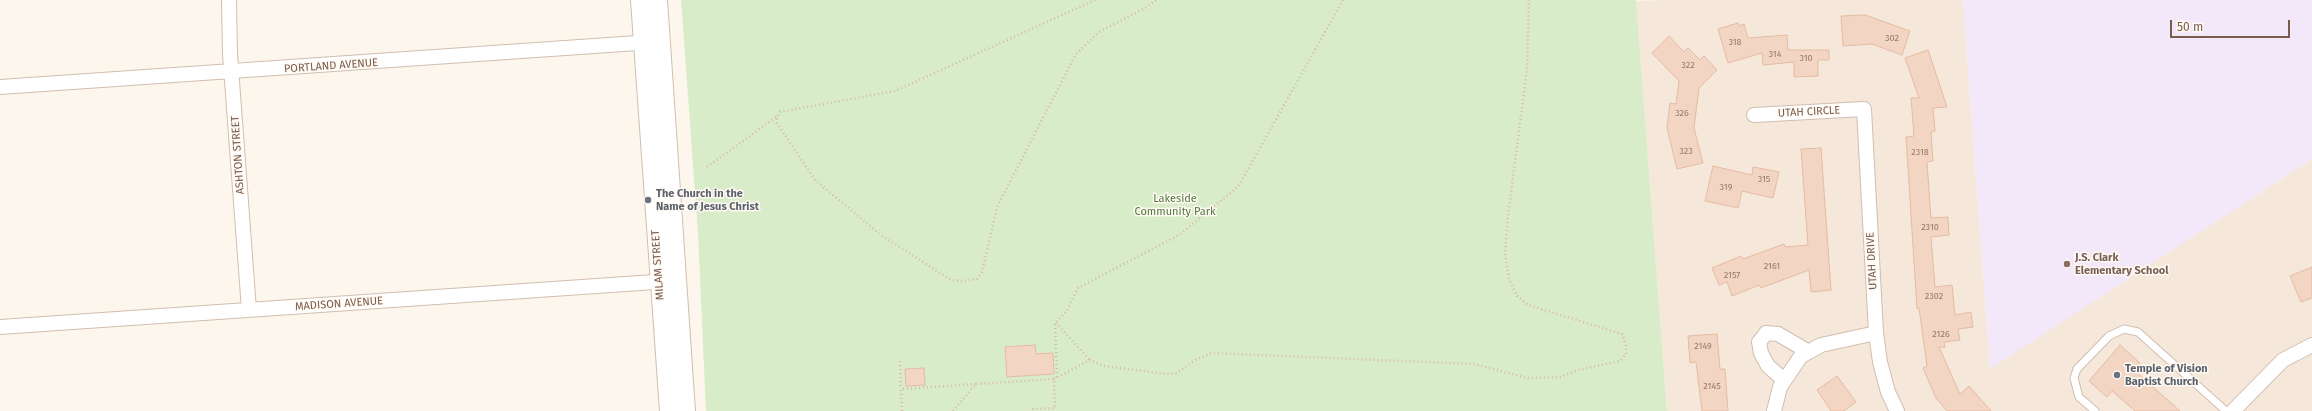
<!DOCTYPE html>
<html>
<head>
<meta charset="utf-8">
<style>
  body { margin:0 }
  #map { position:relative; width:2312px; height:411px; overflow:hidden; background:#fdf6ec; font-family:"Fira Sans",sans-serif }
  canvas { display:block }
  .scale { position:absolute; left:2170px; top:20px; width:120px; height:18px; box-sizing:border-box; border:2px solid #7a5c4d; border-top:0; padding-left:5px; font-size:12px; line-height:14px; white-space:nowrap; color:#7a5c4d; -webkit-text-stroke:3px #fffaf3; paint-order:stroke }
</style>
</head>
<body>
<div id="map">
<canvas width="2312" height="411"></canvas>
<div class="scale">50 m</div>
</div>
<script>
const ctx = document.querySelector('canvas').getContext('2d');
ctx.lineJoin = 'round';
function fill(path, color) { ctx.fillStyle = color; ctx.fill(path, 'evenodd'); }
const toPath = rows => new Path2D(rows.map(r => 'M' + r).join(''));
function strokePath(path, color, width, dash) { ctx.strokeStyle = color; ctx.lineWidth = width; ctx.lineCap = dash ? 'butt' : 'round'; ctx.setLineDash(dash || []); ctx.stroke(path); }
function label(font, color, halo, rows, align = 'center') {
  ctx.font = font + ' "Fira Sans",sans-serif'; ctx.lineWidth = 3; ctx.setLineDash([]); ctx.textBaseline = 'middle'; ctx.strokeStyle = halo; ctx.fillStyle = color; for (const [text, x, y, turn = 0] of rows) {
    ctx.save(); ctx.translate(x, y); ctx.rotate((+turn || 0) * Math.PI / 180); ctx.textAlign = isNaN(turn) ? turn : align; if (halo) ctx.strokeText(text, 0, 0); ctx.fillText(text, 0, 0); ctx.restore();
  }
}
const residential = toPath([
  [1663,0,1963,0,1990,368,2312,159,2312,411,1667,411,1636,1]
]);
const education = toPath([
  [1963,0,2312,0,2312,159,1990,369]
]);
const green = toPath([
  [681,0,1636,0,1667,411,706,411,698,233]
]);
const building = toPath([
  [1865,15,1910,31,1902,55,1872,44,1843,46,1841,16,1865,15],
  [1738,23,1739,26,1744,24,1748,38,1787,35,1788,50,1829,50,1829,60,1818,60,1818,76,1794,77,1794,62,1763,65,1762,53,1728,63,1718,29,1738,23],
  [1669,36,1684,52,1688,48,1700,60,1704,56,1717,70,1699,88,1694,128,1703,163,1677,169,1667,128,1670,103,1676,104,1679,81,1652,53,1669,36],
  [1928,50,1947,107,1933,108,1935,131,1931,132,1933,161,1927,162,1931,218,1948,217,1949,235,1931,237,1935,287,1952,285,1955,315,1971,312,1973,327,1958,329,1960,340,1944,342,1945,347,1939,347,1960,394,1969,386,1991,411,1947,411,1936,398,1923,368,1927,366,1919,308,1917,309,1906,137,1914,136,1911,98,1919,98,1905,58,1928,50],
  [1821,148,1831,290,1811,292,1809,270,1761,288,1759,285,1732,296,1727,282,1719,285,1712,268,1741,256,1743,259,1784,244,1785,247,1808,245,1801,149,1821,148],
  [1713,166,1752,175,1753,167,1779,172,1773,198,1742,191,1738,208,1705,201,1713,166],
  [2312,267,2312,298,2301,302,2290,276,2312,267],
  [1717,334,1720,369,1725,369,1728,411,1702,411,1696,362,1690,363,1688,336,1717,334],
  [1035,345,1036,354,1053,353,1054,374,1007,377,1005,347,1035,345],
  [2120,345,2140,363,2134,370,2180,411,2135,411,2112,391,2107,397,2089,381,2120,345],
  [924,368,925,385,906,386,905,369,924,368],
  [1837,376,1856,402,1844,411,1831,411,1817,390,1837,376]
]);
const path = toPath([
  [1095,0,895,91,780,112,777,117,777,123,815,180,881,235,951,280,961,281,977,279,982,272,997,207,1076,54,1099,32,1147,7,1156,0],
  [707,167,776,117],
  [1056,323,1090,360],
  [900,361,901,389],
  [1057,377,1055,323,1067,311,1078,288,1179,235,1238,187,1343,0],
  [1054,379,1090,360,1104,366,1167,374,1177,373,1195,360,1211,353,1474,364,1528,378,1560,377,1578,370,1620,361,1626,354,1626,345,1622,334,1528,305,1517,296,1509,279,1505,255,1508,216,1527,69,1529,0],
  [902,411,901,389,976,384],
  [953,411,976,384,1054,379,1055,408,1033,409,1033,411]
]);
const service = toPath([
  [2095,411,2079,397,2074,378,2077,369,2109,336,2124,329,2138,332,2226,411]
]);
const minor = toPath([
  [229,0,230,54,249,310],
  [0,87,652,42],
  [1754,115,1864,109,1876,333,1880,362,1888,392,1897,411],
  [0,327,669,281],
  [1784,380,1768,366,1761,353,1759,342,1765,335,1766,333,1778,334,1809,352],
  [1774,411,1780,387,1801,356,1821,345,1876,333],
  [2233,411,2283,360,2312,345]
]);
const tertiary = toPath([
  [640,0,669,411],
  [658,0,686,411]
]);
const markers = [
  [648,200,4,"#6b7280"],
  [2067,264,4,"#8d6e63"],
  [2117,375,4,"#6b7280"]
];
const numberNames = [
  ["302",1892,38],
  ["318",1735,42],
  ["314",1775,54],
  ["310",1806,58],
  ["322",1688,65],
  ["326",1682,113],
  ["323",1686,151],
  ["2318",1920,152],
  ["315",1764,179],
  ["319",1726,187],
  ["2310",1930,227],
  ["2161",1772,266],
  ["2157",1732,275],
  ["2302",1934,296],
  ["2126",1941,334],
  ["2149",1703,346],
  ["2145",1712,386]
];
const streetNames = [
  ["PORTLAND AVENUE",331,66,-4],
  ["UTAH CIRCLE",1809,112,-3],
  ["ASHTON STREET",238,155,-94],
  ["UTAH DRIVE",1872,261,-93],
  ["MILAM STREET",658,265,-94],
  ["MADISON AVENUE",339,304,-4]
];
const worshipNames = [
  ["The Church in the",656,194],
  ["Name of Jesus Christ",656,207],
  ["Temple of Vision",2125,369],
  ["Baptist Church",2125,382]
];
const parkNames = [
  ["Lakeside",1175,199],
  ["Community Park",1175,212]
];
const educationNames = [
  ["J.S. Clark",2075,258],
  ["Elementary School",2075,271]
];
fill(residential, '#f5e8da');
fill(education, '#f3e8fa');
fill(green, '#d8ecc9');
fill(building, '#f3d5c3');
strokePath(building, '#e6bba3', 1);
strokePath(service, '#d1beb0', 9);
strokePath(minor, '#d1beb0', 16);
strokePath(tertiary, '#d1beb0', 20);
strokePath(path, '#d9b8a5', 2.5, [1, 3]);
strokePath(service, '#fff', 7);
strokePath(minor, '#fff', 14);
strokePath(tertiary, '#fff', 18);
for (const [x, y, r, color] of markers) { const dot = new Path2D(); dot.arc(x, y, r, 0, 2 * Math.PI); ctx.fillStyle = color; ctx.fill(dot); strokePath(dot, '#fffaf3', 1.5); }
label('9px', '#987a6a', null, numberNames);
label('11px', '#7a5c4d', '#fffaf3', streetNames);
label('bold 11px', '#5b616d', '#fffaf3', worshipNames, 'left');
label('11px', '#537a41', '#fffaf3', parkNames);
label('bold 11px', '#785e54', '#fffaf3', educationNames, 'left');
</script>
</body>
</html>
